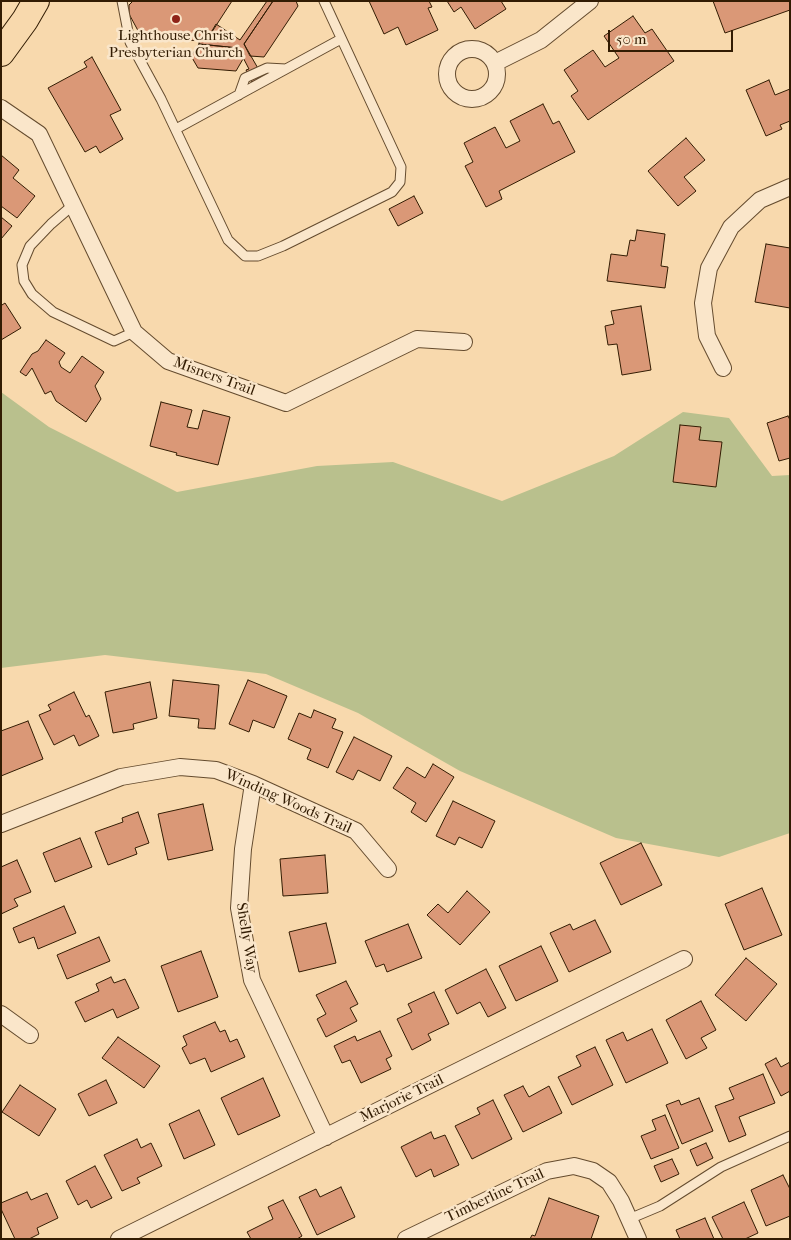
<!DOCTYPE html>
<html>
<head>
<meta charset="utf-8">
<style>
  body { margin:0 }
  #map { position:relative; width:791px; height:1240px; overflow:hidden; background:#f8d9ad; font-family:"IM FELL French Canon",serif }
  canvas { display:block }
  .frame { position:absolute; inset:0; border:2px solid #321c03; pointer-events:none }
  .scale { position:absolute; left:608px; top:30px; width:125px; height:22px; box-sizing:border-box; border:2px solid #321c03; border-top:0; padding-left:6px; font-size:15px; line-height:18px; white-space:nowrap; color:#321c03; -webkit-text-stroke:4px #fae6ca; paint-order:stroke }
</style>
</head>
<body>
<div id="map">
<canvas width="791" height="1240"></canvas>
<div class="frame"></div>
<div class="scale">50 m</div>
</div>
<script>
const ctx = document.querySelector('canvas').getContext('2d');
ctx.lineJoin = 'round';
function fill(path, color) { ctx.fillStyle = color; ctx.fill(path, 'evenodd'); }
const toPath = rows => new Path2D(rows.map(r => 'M' + r).join(''));
function strokePath(path, color, width, dash) { ctx.strokeStyle = color; ctx.lineWidth = width; ctx.lineCap = dash ? 'butt' : 'round'; ctx.setLineDash(dash || []); ctx.stroke(path); }
function label(font, color, halo, rows, align = 'center') {
  ctx.font = font + ' "IM FELL French Canon",serif'; ctx.lineWidth = 5; ctx.setLineDash([]); ctx.textBaseline = 'middle'; ctx.strokeStyle = halo; ctx.fillStyle = color; for (const [text, x, y, turn = 0] of rows) {
    ctx.save(); ctx.translate(x, y); ctx.rotate((+turn || 0) * Math.PI / 180); ctx.textAlign = isNaN(turn) ? turn : align; if (halo) ctx.strokeText(text, 0, 0); ctx.fillText(text, 0, 0); ctx.restore();
  }
}
const green = toPath([
  [1,392,49,427,177,492,317,466,393,462,502,501,614,456,683,412,729,418,772,476,790,475,790,833,719,857,616,838,460,771,358,713,266,674,105,655,1,668]
]);
const building = toPath([
  [133,1,232,1,206,41,142,38,129,14,129,5,133,1],
  [267,1,273,1,244,44,263,77,252,82,246,70,249,69,238,48,199,44,199,41,206,41,216,24,240,40,267,1],
  [273,1,296,1,298,6,264,57,250,56,244,44,273,1],
  [369,1,429,1,432,7,428,8,438,30,406,45,398,27,384,34,369,1],
  [447,1,501,1,506,9,475,29,461,7,454,12,447,1],
  [713,1,790,1,790,10,725,33,713,1],
  [633,16,645,33,652,29,674,61,588,120,571,96,578,91,564,70,593,50,605,67,619,58,604,36,633,16],
  [199,44,238,48,243,59,236,71,198,68,191,56,199,44],
  [92,57,121,110,110,115,123,139,100,153,96,146,85,152,48,88,87,67,84,62,92,57],
  [769,80,775,95,790,89,790,121,780,125,782,129,766,136,746,90,769,80],
  [543,104,553,124,559,121,575,152,499,191,502,199,486,207,465,166,473,162,464,143,495,127,506,148,520,141,510,121,543,104],
  [686,138,705,160,684,177,696,191,678,206,648,171,686,138],
  [1,155,19,170,13,178,35,196,17,218,1,206,1,155],
  [414,196,423,213,398,226,389,209,414,196],
  [1,217,12,226,1,239,1,217],
  [637,230,665,234,661,266,668,267,665,288,607,281,611,254,627,256,630,240,635,241,637,230],
  [766,244,790,248,790,308,755,302,766,244],
  [1,303,2,305,5,303,21,328,1,340,1,303],
  [641,306,651,370,622,375,617,344,608,345,605,326,614,324,611,311,641,306],
  [46,340,65,353,59,362,61,367,70,373,82,356,104,372,95,386,101,399,86,422,56,401,51,391,45,394,32,368,26,376,20,372,32,354,38,351,46,340],
  [161,402,192,410,187,427,198,429,203,410,230,417,218,465,176,455,177,453,150,446,161,402],
  [788,416,790,420,790,458,779,461,767,423,788,416],
  [680,425,701,427,699,440,722,442,716,487,673,482,680,425],
  [173,680,219,685,215,729,198,728,199,719,169,716,173,680],
  [248,680,287,696,274,728,253,720,249,732,229,724,248,680],
  [150,682,157,718,133,724,134,729,113,733,105,692,150,682],
  [74,692,86,717,89,715,99,736,79,746,74,735,54,745,39,715,51,710,48,705,74,692],
  [314,710,336,719,332,728,343,732,328,768,307,759,311,749,288,739,299,713,311,718,314,710],
  [28,721,43,759,1,776,1,731,28,721],
  [354,737,392,756,380,781,358,770,353,780,336,772,354,737],
  [433,764,454,777,426,822,411,812,416,803,393,788,407,767,425,778,433,764],
  [453,801,495,821,482,848,459,837,455,845,436,836,453,801],
  [203,804,213,850,168,860,158,814,203,804],
  [138,812,149,843,135,848,137,854,108,865,95,832,123,822,122,818,138,812],
  [80,838,92,867,55,882,43,853,80,838],
  [641,843,662,885,621,905,600,863,641,843],
  [325,855,328,893,283,896,280,859,325,855],
  [17,860,31,892,14,899,18,906,1,914,1,867,17,860],
  [762,888,782,935,744,950,725,904,762,888],
  [467,891,490,912,460,945,427,915,438,904,448,913,467,891],
  [64,906,76,933,38,949,34,937,19,943,13,928,64,906],
  [595,920,611,952,569,972,550,933,570,924,573,930,595,920],
  [326,923,336,963,299,972,289,932,326,923],
  [408,924,422,958,387,972,384,964,376,967,365,941,408,924],
  [99,937,110,961,67,979,57,955,99,937],
  [541,946,558,981,516,1001,499,966,541,946],
  [201,951,218,997,178,1012,161,966,201,951],
  [746,958,777,984,746,1021,715,995,746,958],
  [486,969,506,1008,488,1017,480,1002,457,1014,445,990,486,969],
  [111,977,114,983,125,979,139,1008,117,1018,113,1009,85,1022,75,1002,99,991,96,984,111,977],
  [346,981,358,1004,350,1008,357,1021,326,1037,317,1019,326,1014,316,995,346,981],
  [434,992,449,1024,428,1034,431,1040,412,1050,397,1019,412,1012,408,1004,434,992],
  [701,1001,716,1030,701,1038,707,1048,686,1059,666,1020,701,1001],
  [215,1022,220,1032,225,1030,230,1042,237,1039,245,1057,211,1072,205,1058,190,1064,182,1048,187,1045,183,1036,215,1022],
  [652,1029,668,1063,626,1083,606,1040,623,1032,627,1041,652,1029],
  [380,1031,392,1056,386,1059,391,1069,361,1083,350,1060,342,1063,334,1046,355,1036,357,1041,380,1031],
  [118,1037,160,1066,144,1088,102,1058,118,1037],
  [595,1047,613,1085,572,1105,558,1077,581,1066,576,1056,595,1047],
  [776,1058,781,1067,790,1062,790,1091,781,1096,765,1064,776,1058],
  [763,1074,775,1103,739,1117,746,1135,729,1142,715,1106,734,1099,729,1088,763,1074],
  [263,1078,280,1116,238,1135,221,1098,263,1078],
  [106,1080,117,1103,89,1116,78,1094,106,1080],
  [20,1085,56,1109,39,1136,2,1112,20,1085],
  [523,1086,529,1097,549,1086,562,1113,523,1132,504,1095,523,1086],
  [699,1098,713,1131,682,1144,666,1105,679,1100,681,1105,699,1098],
  [493,1100,512,1139,472,1159,455,1126,480,1114,477,1108,493,1100],
  [199,1110,215,1145,184,1159,169,1124,199,1110],
  [665,1115,679,1148,651,1159,641,1136,656,1130,652,1120,665,1115],
  [431,1132,434,1139,445,1135,459,1165,434,1177,431,1169,416,1177,401,1147,431,1132],
  [137,1139,141,1148,151,1143,162,1166,137,1178,140,1183,122,1191,104,1155,137,1139],
  [706,1143,713,1158,697,1166,690,1150,706,1143],
  [672,1159,679,1174,661,1182,654,1166,672,1159],
  [95,1166,112,1198,91,1208,87,1200,78,1205,66,1181,95,1166],
  [783,1175,790,1189,790,1216,766,1226,751,1190,783,1175],
  [341,1187,355,1217,317,1235,299,1197,316,1189,320,1197,341,1187],
  [27,1192,31,1200,47,1193,58,1218,37,1228,39,1234,29,1239,15,1239,1,1209,1,1203,27,1192],
  [549,1198,599,1216,591,1239,530,1239,532,1235,535,1236,549,1198],
  [283,1200,302,1236,297,1239,251,1239,247,1232,273,1219,268,1207,283,1200],
  [744,1202,758,1233,745,1239,723,1239,712,1217,744,1202],
  [705,1218,714,1239,680,1239,676,1230,705,1218]
]);
const service = toPath([
  [122,1,130,42,161,99,228,240,245,256,258,256,283,246,392,192,400,182,401,167,324,1],
  [239,95,245,78,267,68,286,69],
  [176,129,341,39],
  [73,205,51,224,30,246,22,265,24,281,32,294,53,312,114,341,134,332],
  [629,1219,660,1206,721,1167,790,1136]
]);
const minor = toPath([
  '447 74a25 25 0 1 1 50 0a25 25 0 1 1-50 0Z',
  [495,63,541,40,590,1],
  [1,108,39,134,134,332,168,361,286,403,417,339,464,342],
  [723,368,707,336,703,303,709,268,731,227,760,200,790,187],
  [253,784,243,849,239,908,252,980,326,1137],
  [1,824,121,777,180,767,216,770,253,784,356,831,388,869],
  [1,1014,30,1035],
  [119,1239,684,959],
  [406,1239,547,1171,574,1166,593,1171,609,1182,621,1201,638,1239]
]);
const primary = toPath([
  [1,53,25,20,36,1]
]);
const markers = [
  [176,19,5,"#8f2418"]
];
const poiNames = [
  ["Lighthouse Christ",176,36],
  ["Presbyterian Church",176,53]
];
const streetNames = [
  ["Misners Trail",214,377,20],
  ["Winding Woods Trail",288,802,24],
  ["Shelly Way",246,938,81],
  ["Marjorie Trail",402,1099,-26],
  ["Timberline Trail",495,1196,-25]
];
fill(green, '#b9c08d');
fill(building, '#da9877');
strokePath(building, '#321c03', 1);
strokePath(service, '#644b2e', 11);
strokePath(minor, '#644b2e', 18);
strokePath(primary, '#321c03', 28);
strokePath(service, '#fae6ca', 9);
strokePath(minor, '#fae6ca', 16);
strokePath(primary, '#f8d9ad', 26);
for (const [x, y, r, color] of markers) { const dot = new Path2D(); dot.arc(x, y, r, 0, 2 * Math.PI); ctx.fillStyle = color; ctx.fill(dot); strokePath(dot, '#fae6ca', 2); }
label('15px', '#321c03', '#fae6ca', poiNames);
label('15px', '#321c03', '#fae6ca', streetNames);
</script>
</body>
</html>
